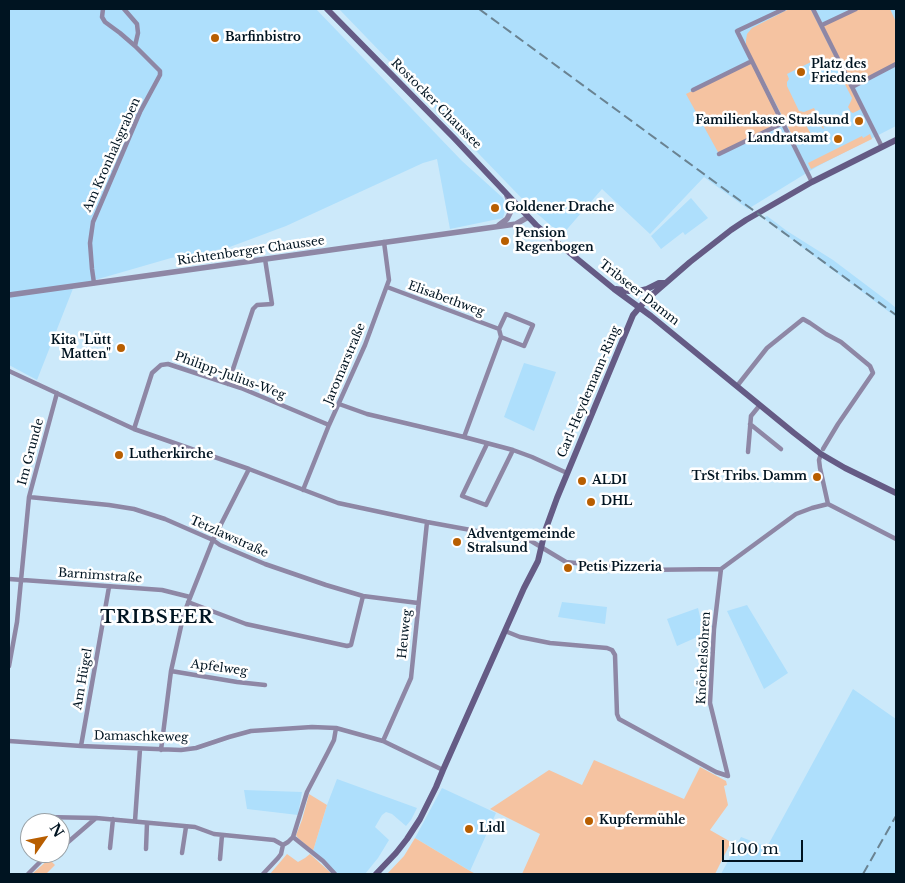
<!DOCTYPE html>
<html>
<head>
<meta charset="utf-8">
<style>
  body { margin:0 }
  #map { position:relative; width:905px; height:883px; overflow:hidden; background:#cce9fa; font-family:"Libre Baskerville",serif }
  canvas { display:block }
  .frame { position:absolute; inset:0; border:10px solid #001421; pointer-events:none }
  .north { position:absolute; left:20px; top:813px; width:50px; height:50px; box-sizing:border-box; background:#fff; border:1px solid #99a1a6; border-radius:50%; rotate:57deg; font-size:14px; font-weight:700; line-height:20px; text-align:center; color:#001421 }
  .north::after { content:''; display:block; margin:auto; width:18px; height:22px; background:#b85e00; clip-path:polygon(50% 0,100% 100%,50% 72%,0 100%) }
  .scale { position:absolute; left:722px; top:840px; width:81px; height:22px; box-sizing:border-box; border:2px solid #001421; border-top:0; padding-left:6px; font-size:15px; line-height:18px; white-space:nowrap; color:#001421; -webkit-text-stroke:4px #fff; paint-order:stroke }
</style>
</head>
<body>
<div id="map">
<canvas width="905" height="883"></canvas>
<div class="frame"></div>
<div class="north">N</div>
<div class="scale">100 m</div>
</div>
<script>
const ctx = document.querySelector('canvas').getContext('2d');
ctx.lineJoin = 'round';
function fill(path, color) { ctx.fillStyle = color; ctx.fill(path, 'evenodd'); }
const toPath = rows => new Path2D(rows.map(r => 'M' + r).join(''));
function strokePath(path, color, width, dash) { ctx.strokeStyle = color; ctx.lineWidth = width; ctx.lineCap = dash ? 'butt' : 'round'; ctx.setLineDash(dash || []); ctx.stroke(path); }
function label(font, color, halo, rows, align = 'center') {
  ctx.font = font + ' "Libre Baskerville",serif'; ctx.lineWidth = 5; ctx.setLineDash([]); ctx.textBaseline = 'middle'; ctx.strokeStyle = halo; ctx.fillStyle = color; for (const [text, x, y, turn = 0] of rows) {
    ctx.save(); ctx.translate(x, y); ctx.rotate((+turn || 0) * Math.PI / 180); ctx.textAlign = isNaN(turn) ? turn : align; if (halo) ctx.strokeText(text, 0, 0); ctx.fillText(text, 0, 0); ctx.restore();
  }
}
const built = toPath([
  [9,9,316,9,462,161,503,198,506,207,503,218,450,229,437,159,423,163,286,226,227,248,171,258,74,286,37,380,9,365],
  [339,9,896,9,896,126,818,166,748,209,704,177,650,234,602,189,562,235,534,211],
  [691,198,708,218,685,235,683,232,661,249,651,236],
  [767,216,787,231,833,260,890,303,896,308,896,317,763,218],
  [524,363,556,372,534,431,504,417],
  [562,602,607,607,605,624,558,617],
  [747,605,788,673,764,689,727,611],
  [698,608,704,634,677,646,667,619],
  [853,689,896,719,896,874,721,874,741,837,767,847],
  [337,779,417,808,411,820,406,826,392,814,386,812,382,815,375,827,389,840,378,858,365,874,337,874,313,851,327,805],
  [442,788,496,813,470,871,415,838],
  [244,790,302,792,298,815,247,809]
]);
const green = toPath([
  [789,9,809,9,811,10,861,109,853,113,851,112,848,107,851,101,852,98,835,65,830,61,826,62,823,56,787,74,789,79,787,82,787,86,799,111,804,112,814,108,824,128,823,129,814,112,802,118,811,134,799,140,796,139,793,137,746,46,746,40,747,34,752,28],
  [856,9,890,9,896,22,896,64,852,87,822,25],
  [752,61,783,123,719,154,686,94],
  [870,134,872,139,811,169,808,163,862,136,863,138],
  [594,760,684,799,700,767,726,781,727,785,724,786,728,805,710,830,731,842,715,874,522,874,540,834,490,809,549,770,582,785],
  [309,794,327,805,313,851,298,838,296,835,302,820],
  [415,838,470,871,476,874,387,874,404,856],
  [287,854,298,862,305,858,310,854,332,874,270,874],
  [49,859,55,865,46,874,32,874]
]);
const minor = toPath([
  [124,9,137,24,138,33,135,46],
  [784,9,737,31,812,182],
  [813,9,882,147],
  [822,25,856,9],
  [852,87,896,64],
  [693,90,752,61],
  [719,154,783,123],
  [94,283,92,269,90,243,93,222,140,112,160,75,160,71,135,46,120,33,105,22,102,17,103,9],
  [387,287,499,329,501,337,464,437],
  [499,329,506,314,533,325,524,346,501,337],
  [9,371,134,429,249,469,338,503,427,522,531,541,566,562,641,570,721,569,796,514,812,508,828,504],
  [228,384,253,309,257,305,272,304,265,259],
  [737,386,767,348,803,319,810,323,826,334,841,342,870,366,873,373,838,424,823,449],
  [339,404,367,414,464,437,513,450,532,457,567,473],
  [750,424,781,449],
  [134,429,152,373,161,365,168,364,241,388,329,425],
  [487,444,462,496,486,505,513,450],
  [748,452,751,416,760,405],
  [821,454,819,460,820,468,828,504],
  [303,490,329,425,365,345,389,280,384,242],
  [29,497,109,505,134,509,165,519,213,540,220,545,265,564,326,585,363,596,418,603],
  [828,504,896,539],
  [721,569,714,629,710,703,728,776],
  [9,579,162,590,190,597],
  [188,602,246,624,347,646,351,645,363,596],
  [505,631,520,637,550,643,607,648,612,650,615,655,617,714,619,719,716,772,728,776],
  [9,666,17,622,29,497,57,393],
  [171,671,237,682,265,685],
  [9,741,81,746,181,750,196,748,229,737,251,731,312,727,336,728,383,741,443,770],
  [383,741,411,678,427,522],
  [81,746,109,587],
  [161,750,171,671,184,613,213,540,249,469],
  [135,821,140,749],
  [41,823,44,817,96,818],
  [293,837,323,861,335,874],
  [110,848,113,819],
  [60,849,96,818,195,827,214,834,274,840,283,845],
  [146,849,147,823],
  [38,853,41,861],
  [182,853,186,827],
  [220,859,222,835],
  [28,874,41,861,54,853],
  [263,874,278,858,281,854,283,845,288,842,293,837,307,792,328,752,334,740,336,728]
]);
const tertiary = toPath([
  [499,225,507,219,510,213,510,203,507,196],
  [9,295,516,224,528,217]
]);
const secondary = toPath([
  [327,9,454,138,537,226,614,289,651,316,794,433,821,454,845,468,896,493],
  [616,289,629,291,639,291,647,289,659,283,665,283],
  [376,874,396,853,407,839,420,819,436,787,443,770,524,588,538,561,545,531,557,498,633,315,645,301,690,262,731,230,746,220,812,182,896,140]
]);
const rail = toPath([
  [479,9,896,315],
  [863,874,896,816]
]);
const markers = [
  [215,38,5,"#b85e00"],
  [801,72,5,"#b85e00"],
  [859,121,5,"#b85e00"],
  [838,139,5,"#b85e00"],
  [495,208,5,"#b85e00"],
  [505,241,5,"#b85e00"],
  [121,348,5,"#b85e00"],
  [119,455,5,"#b85e00"],
  [817,477,5,"#b85e00"],
  [582,481,5,"#b85e00"],
  [591,502,5,"#b85e00"],
  [457,542,5,"#b85e00"],
  [568,568,5,"#b85e00"],
  [589,821,5,"#b85e00"],
  [469,829,5,"#b85e00"]
];
const poiNames = [
  ["Barfinbistro",225,38],
  ["Platz des",811,65],
  ["Friedens",811,79],
  ["Familienkasse Stralsund",849,121,"right"],
  ["Landratsamt",828,139,"right"],
  ["Goldener Drache",505,208],
  ["Pension",515,234],
  ["Regenbogen",515,248],
  ["Kita \"Lütt",111,341,"right"],
  ["Matten\"",111,355,"right"],
  ["Lutherkirche",129,455],
  ["TrSt Tribs. Damm",807,477,"right"],
  ["ALDI",592,481],
  ["DHL",601,502],
  ["Adventgemeinde",467,535],
  ["Stralsund",467,549],
  ["Petis Pizzeria",578,568],
  ["Kupfermühle",599,821],
  ["Lidl",479,829]
];
const streetNames = [
  ["Rostocker Chaussee",436,104,45],
  ["Am Kronhalsgraben",112,155,-66],
  ["Richtenberger Chaussee",251,251,-8],
  ["Tribseer Damm",639,293,38],
  ["Elisabethweg",446,299,20],
  ["Jaromarstraße",345,364,-67],
  ["Philipp-Julius-Weg",230,376,20],
  ["Carl-Heydemann-Ring",589,392,-67],
  ["Im Grunde",31,452,-75],
  ["Tetzlawstraße",229,537,24],
  ["Barnimstraße",100,576,4],
  ["Heuweg",405,634,-84],
  ["Knöchelsöhren",704,658,-87],
  ["Apfelweg",219,668,8],
  ["Am Hügel",83,679,-80],
  ["Damaschkeweg",141,737,1]
];
const districtNames = [
  ["TRIBSEER",157,618]
];
fill(built, '#aedffc');
fill(green, '#f5c3a1');
strokePath(minor, '#8e87a5', 4.5);
strokePath(tertiary, '#8e87a5', 5.5);
strokePath(secondary, '#655b85', 6);
strokePath(rail, '#6a8392', 2, [10, 5]);
for (const [x, y, r, color] of markers) { const dot = new Path2D(); dot.arc(x, y, r, 0, 2 * Math.PI); ctx.fillStyle = color; ctx.fill(dot); strokePath(dot, '#fff', 2); }
label('bold 12px', '#001421', '#fff', poiNames, 'left');
label('12px', '#001421', '#fff', streetNames);
ctx.letterSpacing = '1px';
label('bold 18px', '#001421', '#fff', districtNames);
ctx.letterSpacing = '0px';
</script>
</body>
</html>
